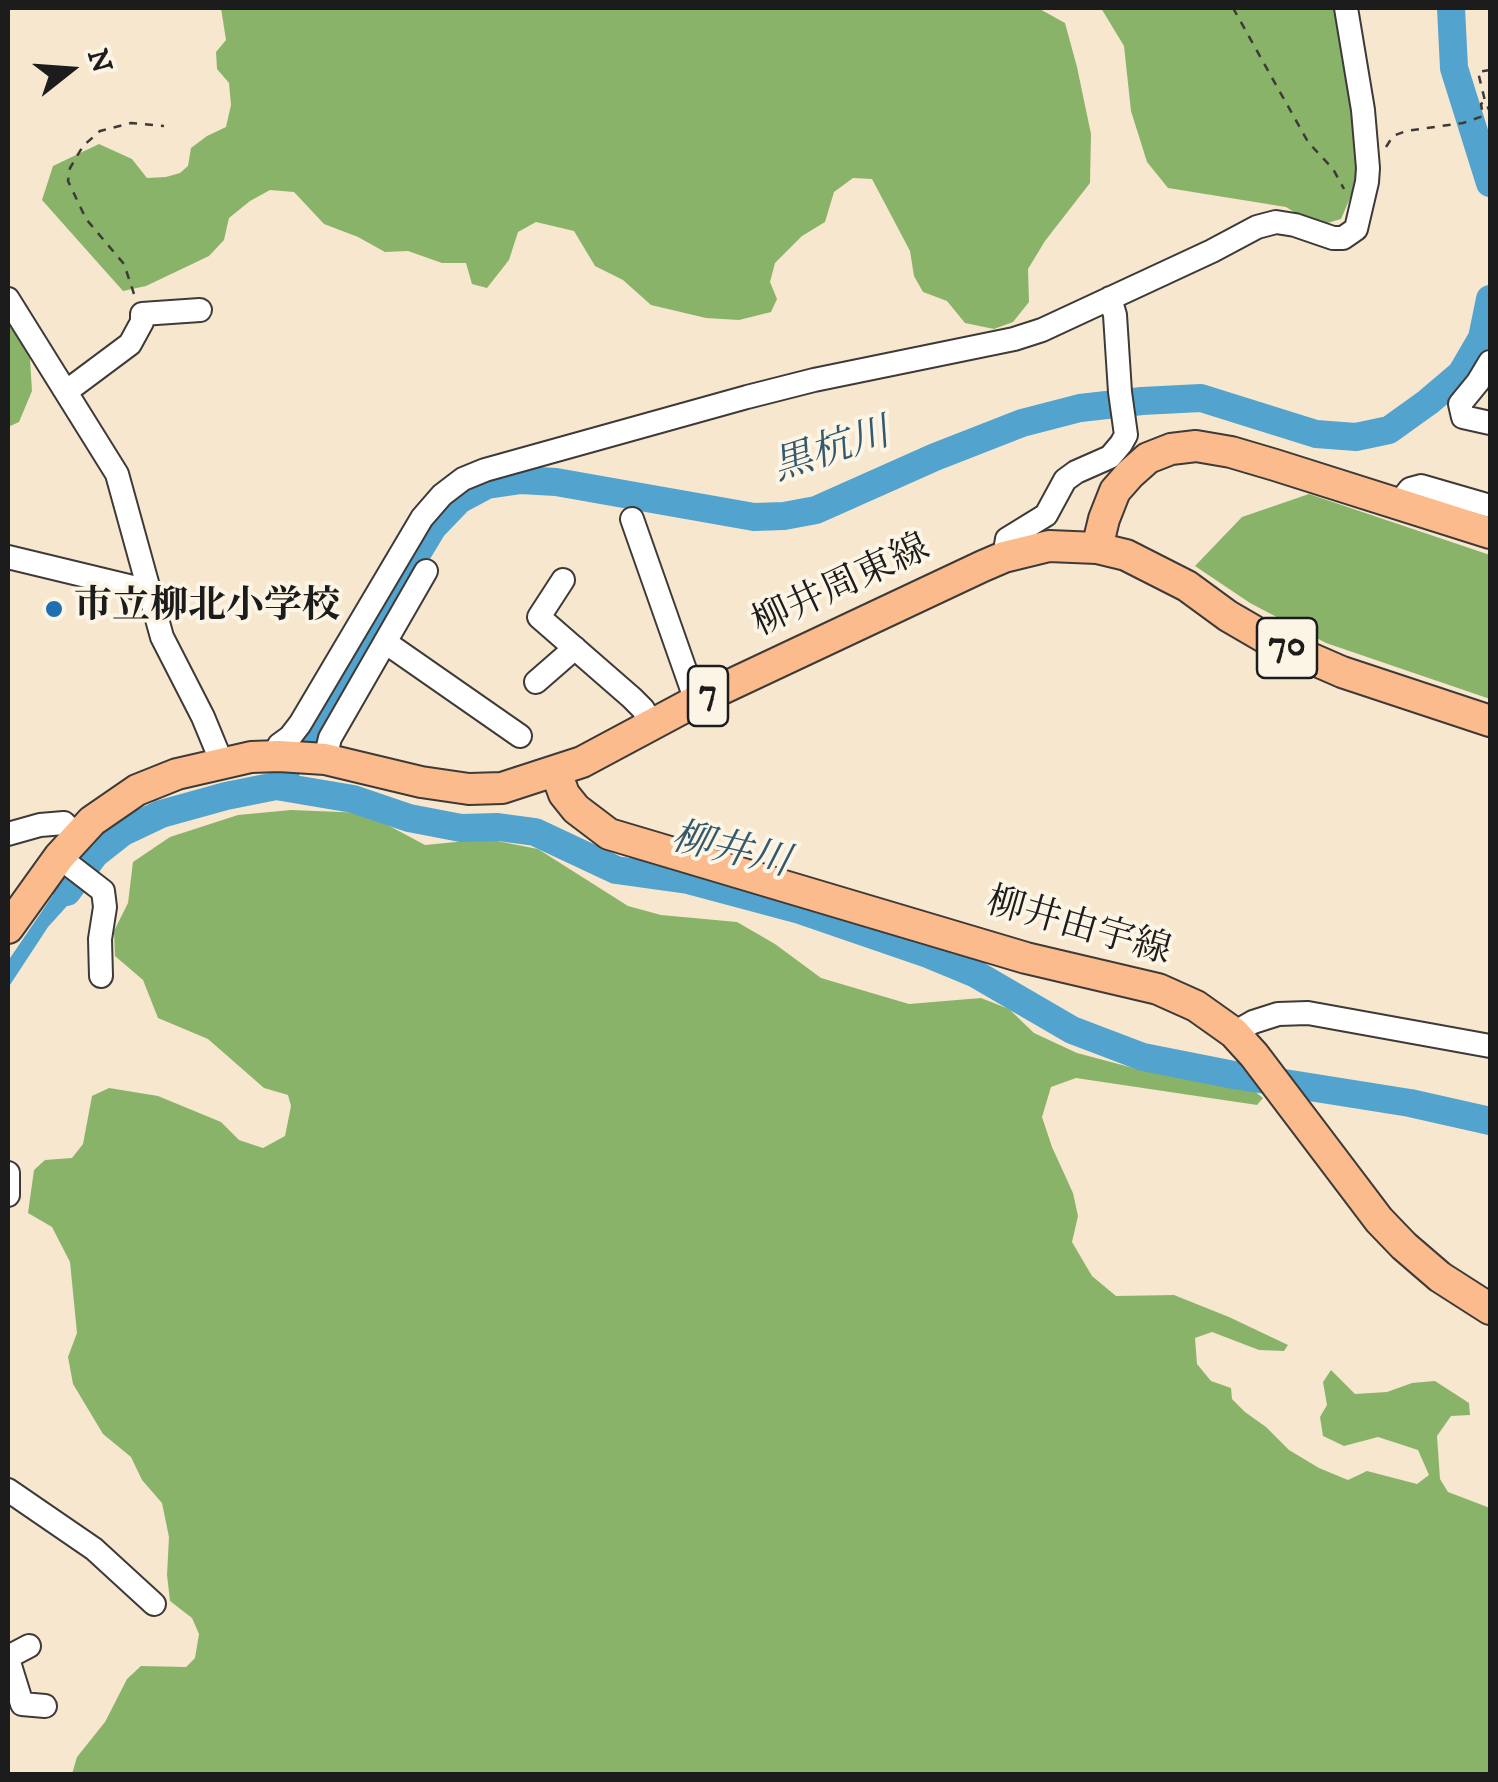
<!DOCTYPE html>
<html>
<head>
<meta charset="utf-8">
<style>
  body { margin:0 }
  #map { position:relative; width:1498px; height:1782px; overflow:hidden; background:#f7e7cf; font-family:"IM FELL DW Pica",serif }
  canvas { display:block }
  .frame { position:absolute; inset:0; border:10px solid #1c1c1c; pointer-events:none }
  .north { position:absolute; left:20px; top:20px; width:100px; height:100px; -webkit-text-stroke:8px #fcf5e5; paint-order:stroke; rotate:73deg; font-size:28px; font-weight:700; line-height:40px; text-align:center; color:#1c1c1c }
  .north::after { content:''; display:block; margin:auto; width:35px; height:45px; background:#1c1c1c; clip-path:polygon(50% 0,100% 100%,50% 72%,0 100%) }
</style>
</head>
<body>
<div id="map">
<canvas width="1498" height="1782"></canvas>
<div class="frame"></div>
<div class="north">N</div>
</div>
<script>
const ctx = document.querySelector('canvas').getContext('2d');
ctx.lineJoin = 'round';
function fill(path, color) { ctx.fillStyle = color; ctx.fill(path, 'evenodd'); }
const toPath = rows => new Path2D(rows.map(r => 'M' + r).join(''));
function strokePath(path, color, width, dash) { ctx.strokeStyle = color; ctx.lineWidth = width; ctx.lineCap = dash ? 'butt' : 'round'; ctx.setLineDash(dash || []); ctx.stroke(path); }
function label(font, color, halo, rows, align = 'center') {
  ctx.font = font + ' "IM FELL DW Pica","Noto Serif JP",serif'; ctx.lineWidth = 8; ctx.setLineDash([]); ctx.textBaseline = 'middle'; ctx.strokeStyle = halo; ctx.fillStyle = color; for (const [text, x, y, turn = 0] of rows) {
    ctx.save(); ctx.translate(x, y); ctx.rotate((+turn || 0) * Math.PI / 180); ctx.textAlign = isNaN(turn) ? turn : align; if (halo) ctx.strokeText(text, 0, 0); ctx.fillText(text, 0, 0); ctx.restore();
  }
}
const forest = toPath([
  [221,8,1038,8,1065,23,1077,67,1091,134,1090,183,1045,241,1028,269,1029,302,1013,322,994,329,965,323,947,301,923,292,914,276,910,251,872,179,853,178,834,192,825,222,802,236,775,263,770,282,777,299,771,312,739,320,706,318,651,305,623,280,595,266,574,231,536,222,518,232,509,260,487,288,472,284,466,263,442,263,408,251,385,252,358,237,324,224,294,192,270,190,250,201,229,218,224,240,209,256,146,286,123,291,42,200,53,166,99,144,132,159,147,178,166,177,180,173,188,166,191,148,207,136,226,127,231,105,229,83,217,69,216,52,226,40],
  [1101,8,1356,8,1341,57,1355,120,1357,182,1341,219,1317,226,1286,207,1168,188,1147,162,1131,111,1124,46],
  [8,319,30,359,32,391,19,422,8,427],
  [1309,494,1490,555,1490,699,1326,643,1250,603,1195,566,1242,517],
  [291,810,365,813,425,845,487,839,538,849,628,906,661,915,737,922,775,944,821,978,909,1004,981,998,1009,1009,1034,1033,1077,1053,1141,1070,1252,1089,1263,1098,1257,1105,1076,1078,1051,1087,1042,1117,1052,1147,1073,1193,1078,1216,1072,1242,1092,1276,1116,1296,1174,1295,1229,1317,1288,1345,1284,1351,1259,1350,1212,1332,1195,1338,1197,1364,1211,1381,1231,1388,1232,1399,1245,1412,1266,1427,1289,1450,1319,1468,1348,1480,1367,1471,1417,1484,1429,1475,1418,1450,1378,1437,1344,1446,1323,1436,1320,1417,1327,1405,1323,1382,1331,1370,1355,1394,1387,1392,1412,1383,1435,1381,1469,1403,1470,1415,1451,1416,1437,1436,1440,1479,1448,1492,1490,1508,1490,1774,72,1774,77,1757,105,1722,127,1679,141,1666,186,1667,195,1658,199,1634,192,1618,170,1601,167,1575,169,1537,162,1503,142,1480,131,1457,103,1434,73,1384,68,1357,77,1333,70,1262,52,1227,28,1213,34,1170,45,1160,72,1158,83,1144,92,1096,109,1088,158,1096,221,1122,239,1140,263,1148,285,1136,291,1106,288,1095,264,1088,208,1039,158,1018,143,980,115,956,114,931,128,903,133,862,170,837,238,815]
]);
const water = toPath([
  [1439,8,1458,8,1457,31,1462,72,1478,114,1462,118,1442,55],
  [68,873,85,886,48,927,8,988,8,961]
]);
const river = toPath([
  [1451,8,1454,68,1490,183],
  [285,772,433,527,459,500,487,485,521,480,556,482,754,517,784,516,816,510,935,457,1022,423,1080,408,1142,401,1201,398,1316,434,1356,437,1389,430,1428,402,1461,374,1482,338,1490,299],
  [67,892,95,854,123,832,161,814,226,796,276,786,353,799,409,818,461,828,498,827,535,832,616,870,688,880,800,910,928,954,974,973,1072,1030,1143,1057,1234,1075,1410,1103,1490,1121]
]);
const path = toPath([
  [1233,8,1308,142,1333,169,1344,189],
  [1490,70,1478,72,1485,101,1490,112],
  [1386,147,1393,136,1406,131,1463,123,1483,116,1481,104,1485,101],
  [134,294,124,264,86,219,68,181,70,168,83,146,100,131,131,123,164,126]
]);
const minor = toPath([
  [8,299,117,474,162,637,203,717,222,763],
  [1490,362,1478,382,1460,404,1463,417,1490,423],
  [67,391,130,344,142,322,142,314,200,310],
  [1404,506,1406,494,1410,489,1421,486,1490,506],
  [632,519,696,701],
  [8,557,149,591],
  [1004,557,1007,539,1046,515,1065,480,1076,472,1110,457,1121,444,1126,435,1120,392,1115,315,1110,298],
  [563,580,539,617,632,698,643,709,652,726],
  [385,642,520,736],
  [536,682,575,648],
  [275,756,279,745,290,737,300,724,422,518,442,495,463,479,485,470,747,397,814,380,1014,339,1042,330,1212,251,1257,227,1276,222,1295,225,1333,238,1343,238,1356,229,1367,182,1368,168,1363,110,1346,8],
  [325,759,330,738,426,571],
  [8,834,40,825,64,823,77,836],
  [59,857,103,891,105,907,100,939,101,976],
  [1234,1033,1253,1022,1278,1014,1308,1013,1490,1046],
  [8,1173,8,1195],
  [8,1490,94,1549,154,1604],
  [8,1657,29,1646],
  [8,1659,22,1704,45,1706]
]);
const major = toPath([
  [1097,548,1104,519,1115,491,1130,474,1148,458,1171,449,1196,446,1231,452,1275,465,1490,533],
  [556,772,564,794,576,809,609,834,1026,958,1158,989,1196,1006,1234,1033,1254,1055,1379,1220,1404,1246,1440,1277,1490,1309],
  [8,928,59,857,92,821,137,790,177,774,251,757,279,756,325,759,421,782,469,789,502,788,582,762,696,701,983,566,1004,557,1049,546,1097,548,1126,555,1187,586,1228,616,1271,641,1342,672,1490,721]
]);
const markers = [
  [54,609,10,"#1f6fb2"]
];
const shields = [
  [1287,648,60],
  [708,696,40]
];
const shieldNames = [
  ["70",1287,648],
  ["7",708,696]
];
const streetNames = [
  ["柳井周東線",842,588,-25],
  ["柳井由宇線",1078,929,16]
];
const poiNames = [
  ["市立柳北小学校",74,609]
];
const waterNames = [
  ["黒杭川",832,453,-18],
  ["柳井川",730,853,13]
];
fill(forest, '#8ab36a');
fill(water, '#52a3cd');
strokePath(river, '#52a3cd', 28);
strokePath(minor, '#3d3a37', 26);
strokePath(major, '#3d3a37', 34);
strokePath(path, '#3d3a37', 2.5, [8, 8]);
strokePath(minor, '#fff', 22);
strokePath(major, '#fbbb8c', 30);
for (const [x, y, r, color] of markers) { const dot = new Path2D(); dot.arc(x, y, r, 0, 2 * Math.PI); ctx.fillStyle = color; ctx.fill(dot); strokePath(dot, '#fcf5e5', 4); }
for (const [x, y, w] of shields) { const box = new Path2D(); box.roundRect(x - w / 2, y - 30, w, 60, 8); ctx.fillStyle = '#fcf5e5'; ctx.fill(box); strokePath(box, '#1c1c1c', 2.5); }
label('bold 35px', '#1c1c1c', null, shieldNames);
label('38px', '#1c1c1c', '#fcf5e5', streetNames);
label('bold 38px', '#1c1c1c', '#fcf5e5', poiNames, 'left');
label('italic 40px', '#34596c', '#fcf5e5', waterNames);
</script>
</body>
</html>
